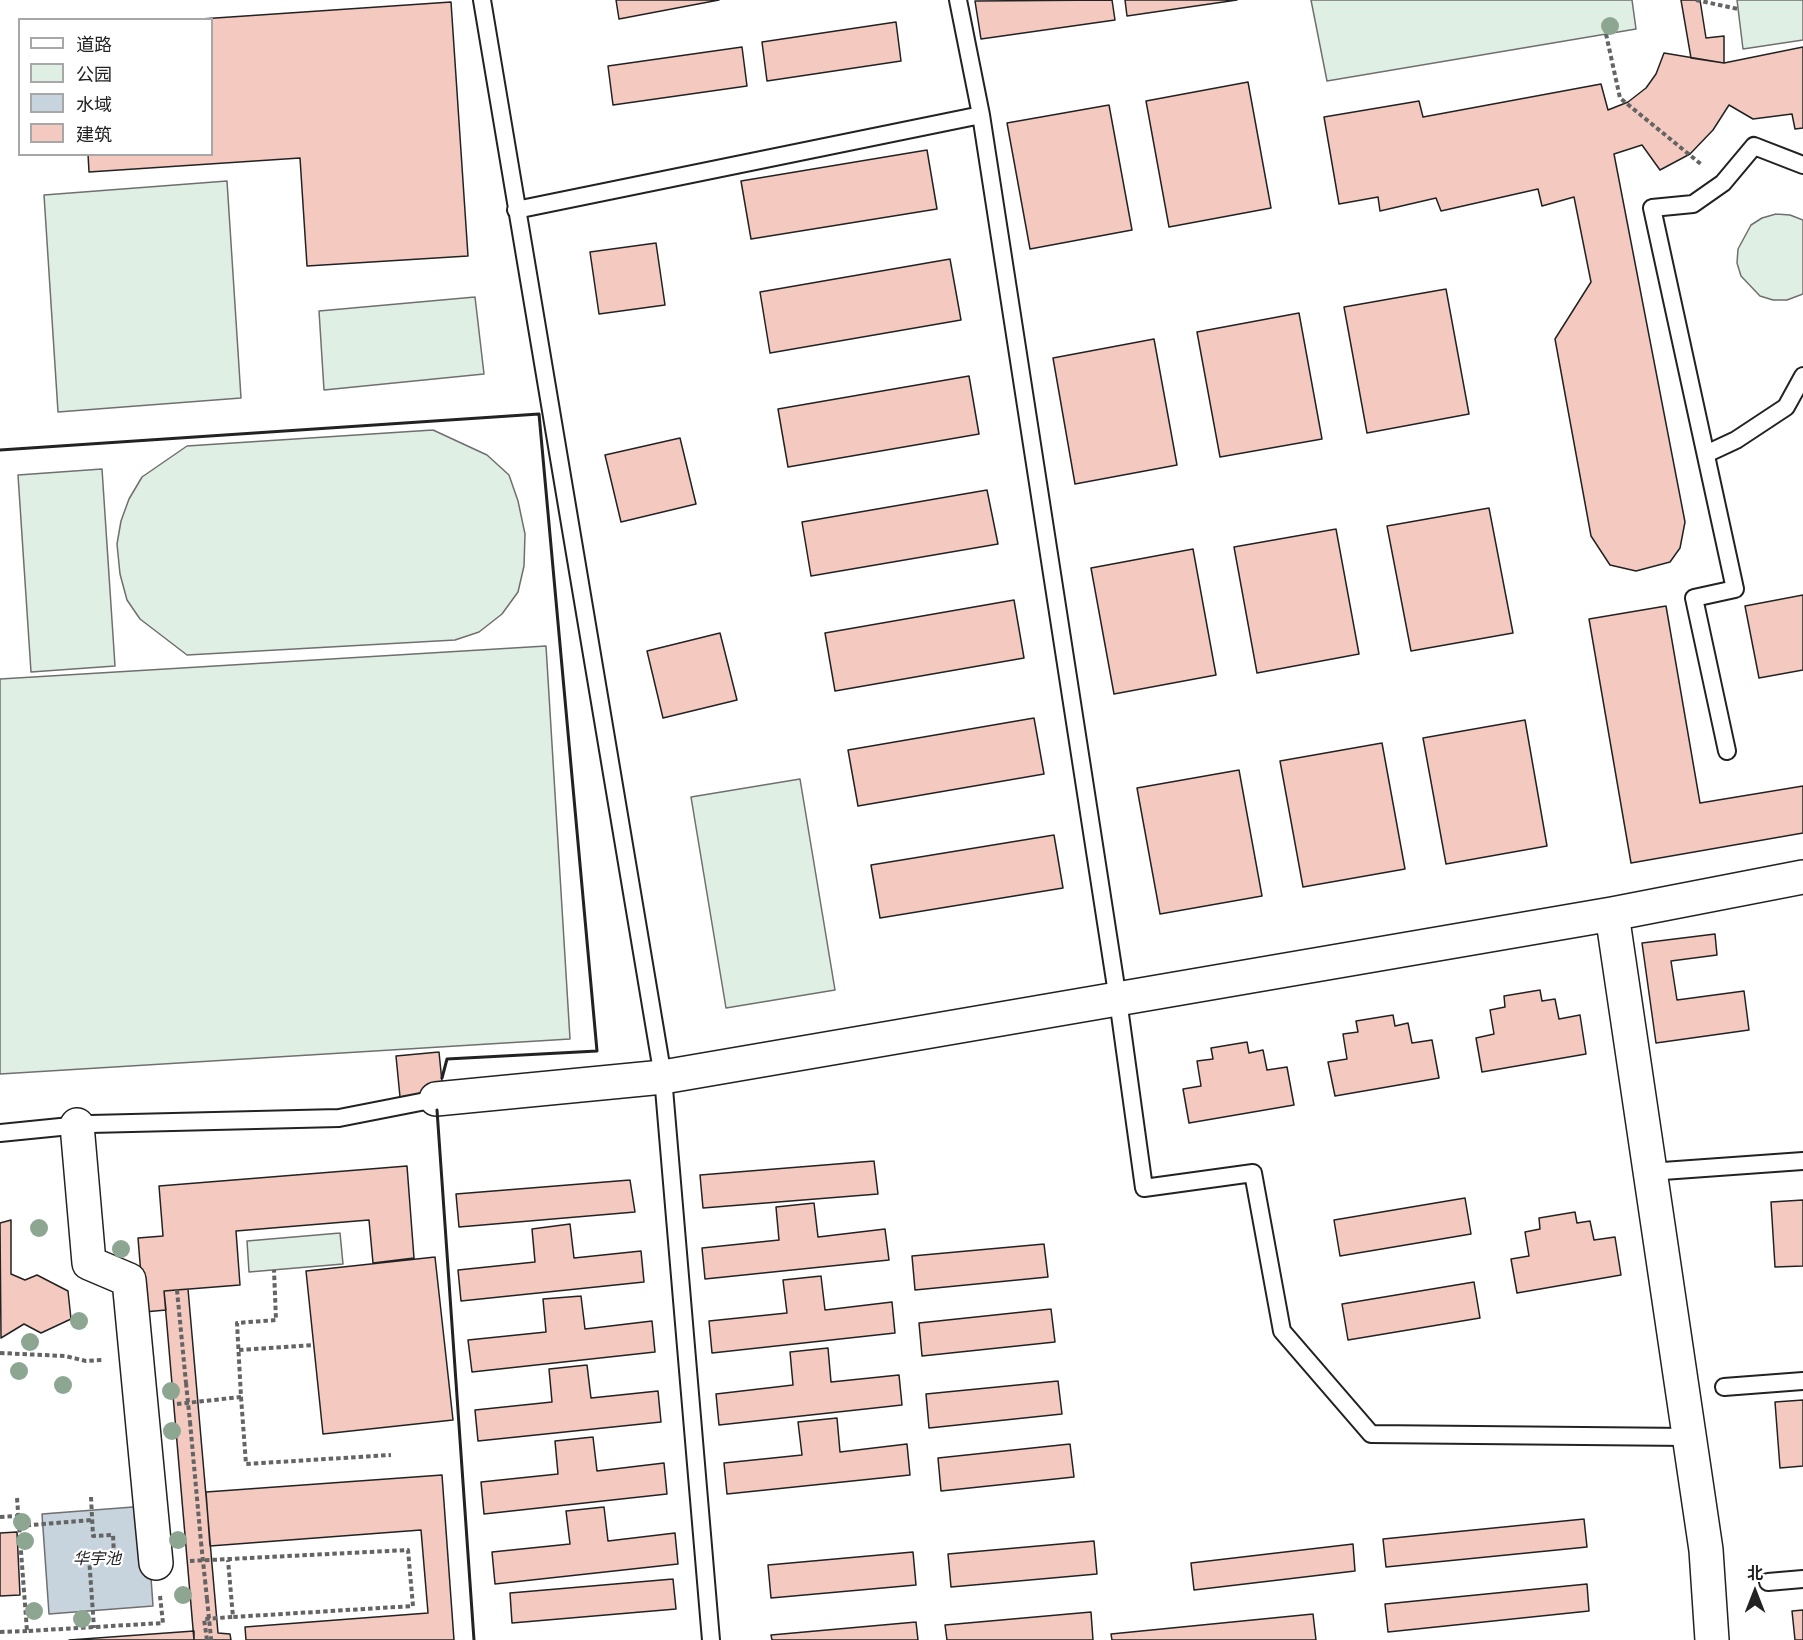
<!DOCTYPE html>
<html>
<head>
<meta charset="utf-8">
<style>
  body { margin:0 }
  #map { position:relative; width:1803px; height:1640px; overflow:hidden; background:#fff; font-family:Arial,"Noto Sans SC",sans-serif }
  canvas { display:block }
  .legend { position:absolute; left:18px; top:18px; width:195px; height:138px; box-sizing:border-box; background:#fff; border:2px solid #a7a7a7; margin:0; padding:8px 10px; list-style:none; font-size:18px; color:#222 }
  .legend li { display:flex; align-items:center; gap:12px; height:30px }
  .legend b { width:30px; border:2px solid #a7a7a7 }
  .north { position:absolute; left:1725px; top:1562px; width:60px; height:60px; -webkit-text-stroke:4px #fff; paint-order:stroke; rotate:0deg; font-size:16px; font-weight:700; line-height:24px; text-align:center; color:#222 }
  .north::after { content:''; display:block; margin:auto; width:21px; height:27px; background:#222; clip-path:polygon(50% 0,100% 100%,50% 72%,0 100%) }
</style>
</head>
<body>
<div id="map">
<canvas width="1803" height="1640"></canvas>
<ul class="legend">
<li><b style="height:8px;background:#fff"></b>道路</li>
<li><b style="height:16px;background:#e0efe3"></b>公园</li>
<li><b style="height:16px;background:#c7d3dd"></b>水域</li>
<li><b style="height:16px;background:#f3c9c0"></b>建筑</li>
</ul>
<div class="north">北</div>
</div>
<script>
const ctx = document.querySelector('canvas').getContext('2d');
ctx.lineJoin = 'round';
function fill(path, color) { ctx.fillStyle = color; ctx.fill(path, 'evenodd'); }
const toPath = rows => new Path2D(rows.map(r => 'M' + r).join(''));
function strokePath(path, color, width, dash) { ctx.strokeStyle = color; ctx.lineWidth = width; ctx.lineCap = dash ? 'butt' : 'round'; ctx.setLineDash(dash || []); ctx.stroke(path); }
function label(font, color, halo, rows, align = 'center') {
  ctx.font = font + ' Arial,"Noto Sans SC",sans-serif'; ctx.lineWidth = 4.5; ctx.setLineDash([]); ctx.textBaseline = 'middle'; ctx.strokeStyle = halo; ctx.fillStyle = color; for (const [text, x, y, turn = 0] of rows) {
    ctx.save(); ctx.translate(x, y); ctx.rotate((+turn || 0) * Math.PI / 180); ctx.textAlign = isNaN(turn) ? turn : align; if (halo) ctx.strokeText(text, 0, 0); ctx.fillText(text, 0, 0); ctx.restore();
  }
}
const green = toPath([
  [1311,0,1632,0,1636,29,1327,81,1311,0],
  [1737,0,1803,0,1803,40,1743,49,1737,0],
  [227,181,241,398,58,412,44,195,227,181],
  [1776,214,1790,215,1803,220,1803,294,1787,300,1773,300,1760,296,1741,276,1737,263,1738,249,1751,225,1762,218,1776,214],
  [475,297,484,374,324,390,319,311,475,297],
  [433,430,487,455,509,475,518,501,525,534,524,566,518,592,502,614,479,632,455,640,187,655,140,619,127,600,120,574,117,544,121,521,129,499,142,477,187,446,433,430],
  [102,469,115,666,31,672,18,475,102,469],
  [546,646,570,1039,0,1074,0,679,546,646],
  [800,779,835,990,726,1008,691,797,800,779],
  [340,1233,343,1264,249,1272,247,1241,340,1233]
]);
const water = toPath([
  [146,1506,153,1606,49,1614,42,1514,146,1506]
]);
const building = toPath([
  [616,0,719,0,619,19,616,0],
  [1112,0,1115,20,981,39,975,1,1112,0],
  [1125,0,1237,0,1127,16,1125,0],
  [1681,0,1700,0,1706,38,1724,36,1724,63,1691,58,1681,0],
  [451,2,468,256,307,266,300,158,89,172,88,154,212,154,212,20,186,20,451,2],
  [896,22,901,61,767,81,762,42,896,22],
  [742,47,747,86,613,105,608,66,742,47],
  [1803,47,1803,128,1795,129,1792,114,1753,119,1729,105,1713,130,1690,154,1660,170,1642,145,1614,154,1685,522,1680,548,1670,562,1636,571,1610,565,1591,536,1555,339,1591,282,1574,197,1542,206,1538,189,1441,211,1436,198,1380,211,1378,197,1339,204,1324,117,1419,101,1423,117,1601,84,1608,110,1628,102,1646,88,1656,74,1664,53,1724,63,1803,47],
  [1248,82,1271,208,1169,227,1146,101,1248,82],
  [1109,105,1132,230,1030,249,1007,123,1109,105],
  [927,150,937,209,751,239,741,181,927,150],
  [656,243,665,305,599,314,590,252,656,243],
  [950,259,961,320,770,353,760,292,950,259],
  [1446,289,1469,414,1367,433,1344,307,1446,289],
  [1299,313,1322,439,1220,457,1197,332,1299,313],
  [1154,339,1177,465,1075,484,1053,358,1154,339],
  [969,376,979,434,788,467,778,409,969,376],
  [680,438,696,504,621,522,605,455,680,438],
  [987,490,998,544,811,576,802,522,987,490],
  [1489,508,1513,633,1411,651,1387,526,1489,508],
  [1336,529,1359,654,1257,673,1234,547,1336,529],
  [1193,549,1216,675,1114,694,1091,568,1193,549],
  [1803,595,1803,670,1759,678,1745,606,1803,595],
  [1014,600,1024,658,835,691,825,633,1014,600],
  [1666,606,1700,803,1803,786,1803,833,1631,863,1589,619,1666,606],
  [720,633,737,700,663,718,647,651,720,633],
  [1034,718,1044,774,858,806,848,750,1034,718],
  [1525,720,1547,846,1446,864,1423,738,1525,720],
  [1382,743,1405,869,1303,887,1280,761,1382,743],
  [1239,770,1262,896,1160,914,1137,788,1239,770],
  [1054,835,1063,888,880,918,871,865,1054,835],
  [1715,934,1717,955,1671,961,1677,1000,1744,991,1749,1030,1656,1043,1642,943,1715,934],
  [1540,990,1542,1001,1555,999,1559,1019,1580,1015,1586,1054,1482,1072,1476,1038,1494,1034,1490,1010,1505,1007,1504,996,1540,990],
  [1393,1015,1395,1026,1408,1023,1412,1043,1432,1040,1439,1078,1335,1096,1328,1062,1347,1059,1343,1034,1358,1032,1356,1021,1393,1015],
  [1247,1042,1249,1053,1263,1050,1267,1070,1287,1067,1294,1105,1189,1123,1183,1089,1201,1086,1197,1061,1213,1059,1211,1048,1247,1042],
  [439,1052,443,1092,400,1097,396,1056,439,1052],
  [874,1161,878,1194,703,1208,700,1175,874,1161],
  [407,1166,414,1258,373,1263,369,1220,236,1231,240,1285,164,1291,166,1310,144,1312,138,1238,163,1236,159,1186,407,1166],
  [630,1180,635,1212,459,1227,456,1194,630,1180],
  [1465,1198,1471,1234,1340,1256,1334,1220,1465,1198],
  [1803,1200,1803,1266,1775,1267,1771,1202,1803,1200],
  [814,1203,818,1237,885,1229,889,1260,705,1279,702,1248,779,1240,776,1207,814,1203],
  [1575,1212,1577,1223,1590,1221,1594,1240,1615,1237,1621,1275,1517,1293,1511,1259,1529,1256,1525,1232,1540,1229,1539,1218,1575,1212],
  [11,1220,11,1274,25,1280,37,1275,68,1291,71,1319,41,1333,24,1324,1,1338,0,1223,11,1220],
  [570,1224,574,1258,641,1251,644,1282,461,1301,458,1270,535,1262,532,1229,570,1224],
  [1044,1244,1048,1277,915,1290,912,1256,1044,1244],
  [435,1257,453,1420,323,1434,306,1271,435,1257],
  [821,1276,825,1310,892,1302,895,1333,712,1353,709,1321,787,1313,783,1280,821,1276],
  [1474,1282,1480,1318,1348,1340,1342,1304,1474,1282],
  [188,1289,218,1633,230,1634,231,1640,194,1640,164,1291,188,1289],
  [581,1296,585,1329,652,1321,655,1352,472,1372,468,1340,546,1332,543,1299,581,1296],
  [1051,1309,1055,1342,922,1356,919,1323,1051,1309],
  [828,1348,831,1382,899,1375,902,1405,719,1425,716,1394,793,1385,790,1352,828,1348],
  [587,1365,591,1398,658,1391,661,1422,478,1441,475,1410,552,1402,549,1369,587,1365],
  [1058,1381,1062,1414,929,1428,926,1394,1058,1381],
  [1803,1400,1803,1466,1780,1468,1775,1402,1803,1400],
  [837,1418,840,1452,907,1444,910,1475,727,1494,724,1463,802,1455,798,1422,837,1418],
  [593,1437,597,1471,664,1463,667,1494,484,1514,481,1482,558,1474,555,1441,593,1437],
  [1070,1444,1074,1477,941,1491,938,1458,1070,1444],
  [442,1475,454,1640,246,1640,245,1627,428,1613,421,1530,210,1546,206,1492,442,1475],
  [604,1507,608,1541,675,1533,678,1564,495,1584,492,1552,570,1544,566,1511,604,1507],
  [1584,1519,1587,1547,1386,1567,1383,1539,1584,1519],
  [17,1532,20,1595,0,1596,0,1533,17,1532],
  [1094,1541,1097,1574,951,1587,948,1554,1094,1541],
  [1353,1544,1355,1571,1194,1590,1191,1563,1353,1544],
  [913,1552,916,1585,771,1598,768,1565,913,1552],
  [673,1579,676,1609,512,1623,510,1593,673,1579],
  [1587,1584,1589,1611,1388,1632,1385,1604,1587,1584],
  [1803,1610,1803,1640,1795,1640,1792,1611,1803,1610],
  [1091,1612,1093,1640,947,1640,945,1625,1091,1612],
  [1313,1614,1316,1640,1112,1640,1111,1634,1313,1614],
  [916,1622,918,1640,772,1640,771,1635,916,1622],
  [194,1631,194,1640,69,1640,194,1631]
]);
const path = toPath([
  [1696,0,1738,9],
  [1606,34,1620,98,1702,165],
  [177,1290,186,1383],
  [239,1350,314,1345],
  [0,1353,65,1356,86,1361,103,1360],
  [241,1397,246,1464,391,1455],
  [177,1404,241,1397,237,1323,276,1320,274,1270],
  [190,1422,201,1542],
  [91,1497,93,1536,113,1535,114,1555,89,1557,94,1628],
  [17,1498,27,1631,163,1623,160,1596],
  [0,1517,18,1516],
  [19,1526,92,1520],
  [190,1561,408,1550,413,1606,233,1617,228,1560],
  [205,1580,207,1599],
  [0,1632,27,1631],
  [211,1638,211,1640],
  [207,1640,204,1619,233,1617]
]);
const lane = toPath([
  [482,0,663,1077,711,1640],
  [958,0,981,115,1118,1000,1144,1188,1253,1173,1282,1331,1371,1434,1689,1437],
  [516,210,981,115],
  [1706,454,1736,440,1786,407,1803,376],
  [1727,751,1694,598,1735,589,1652,208,1693,204,1723,183,1754,146,1803,165],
  [0,1133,90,1124,339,1118,436,1099],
  [1649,1172,1803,1161],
  [1724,1387,1803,1381],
  [1768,1582,1803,1579]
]);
const street = toPath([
  [1612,914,1706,1550,1712,1640],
  [436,1099,663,1077,1612,914,1803,877],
  [77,1125,89,1263,129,1280,156,1563]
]);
const pathBridge = toPath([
  [186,1383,190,1422],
  [201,1542,205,1580],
  [207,1599,211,1638]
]);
const wall = toPath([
  [0,450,539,414,597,1051,447,1059,442,1078],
  [437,1110,474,1640]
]);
const trees = [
  [1610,26],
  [39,1228],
  [121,1249],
  [79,1321],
  [30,1342],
  [19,1371],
  [63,1385],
  [171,1391],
  [172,1431],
  [22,1522],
  [178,1540],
  [25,1541],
  [183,1595],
  [34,1611],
  [82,1619]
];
const waterNames = [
  ["华宇池",97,1560]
];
fill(green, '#e0efe3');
strokePath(green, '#6f6f6f', 1.5);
fill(water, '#c7d3dd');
strokePath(water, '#6f6f6f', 1.5);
fill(building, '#f3c9c0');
strokePath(building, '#222', 1.5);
strokePath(lane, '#222', 20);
strokePath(street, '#222', 36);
strokePath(path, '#646464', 4, [4.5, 3]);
strokePath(lane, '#fff', 16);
strokePath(street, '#fff', 33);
strokePath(pathBridge, '#646464', 4, [4.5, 3]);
strokePath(wall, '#222', 3);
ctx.fillStyle = '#8da692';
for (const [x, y] of trees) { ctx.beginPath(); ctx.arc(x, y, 9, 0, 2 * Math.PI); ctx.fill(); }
label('italic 16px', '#222', '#fff', waterNames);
</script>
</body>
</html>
